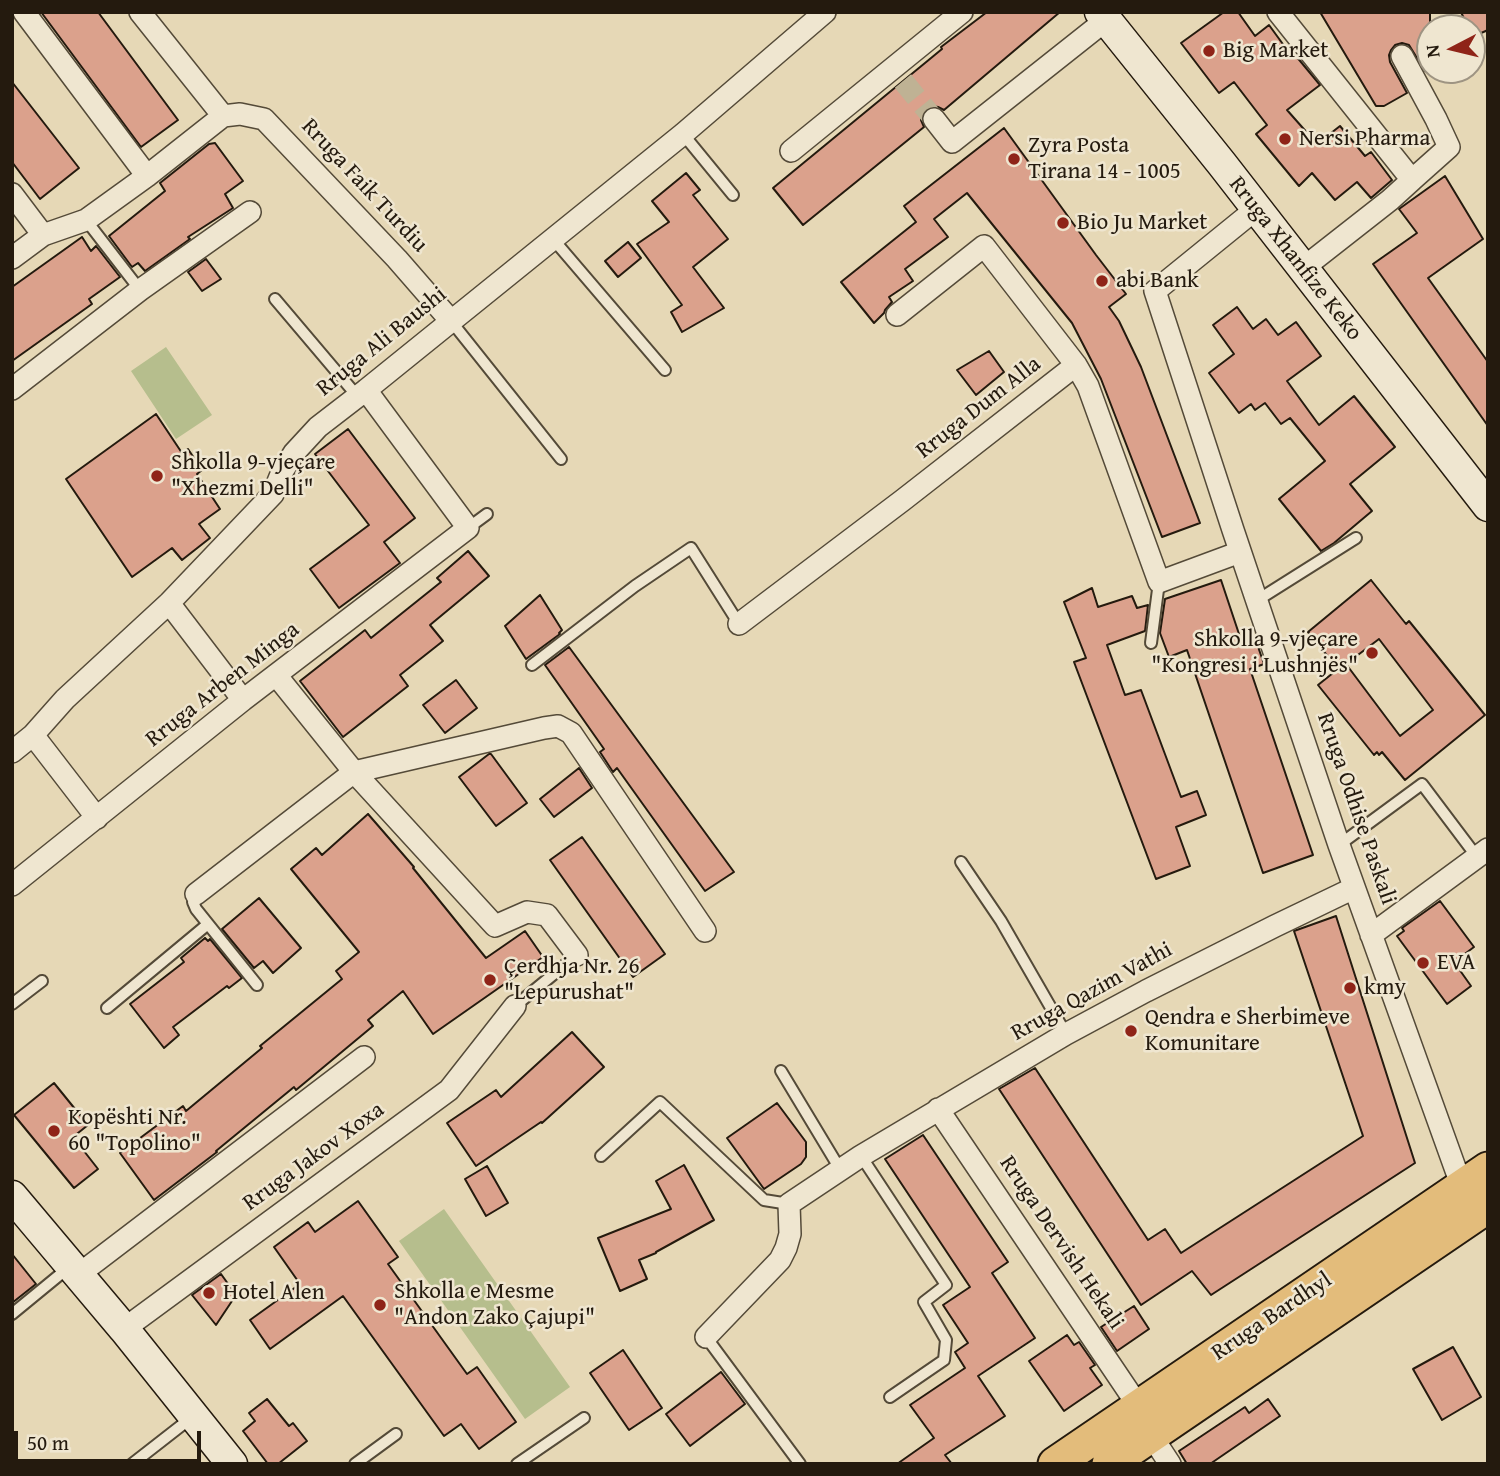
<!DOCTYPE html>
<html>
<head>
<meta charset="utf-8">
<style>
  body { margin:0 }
  #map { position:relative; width:1500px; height:1476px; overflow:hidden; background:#e6d8b6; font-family:"Gentium Book Plus",serif }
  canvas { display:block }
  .frame { position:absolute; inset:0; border:14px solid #241a0e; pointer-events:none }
  .north { position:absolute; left:1416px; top:14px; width:70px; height:70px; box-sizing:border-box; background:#efe6d0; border:2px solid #9e9482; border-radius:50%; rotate:263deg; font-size:19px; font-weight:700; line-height:28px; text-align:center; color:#241a0e }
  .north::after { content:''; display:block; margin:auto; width:24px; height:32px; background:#8f2418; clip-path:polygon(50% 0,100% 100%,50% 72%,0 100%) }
  .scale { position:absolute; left:14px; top:1431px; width:187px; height:32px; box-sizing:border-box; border:4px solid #241a0e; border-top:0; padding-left:9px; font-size:21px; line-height:24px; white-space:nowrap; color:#241a0e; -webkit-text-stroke:5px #efe6d0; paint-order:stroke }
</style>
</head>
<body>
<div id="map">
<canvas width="1500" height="1476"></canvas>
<div class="frame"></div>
<div class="north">N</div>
<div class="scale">50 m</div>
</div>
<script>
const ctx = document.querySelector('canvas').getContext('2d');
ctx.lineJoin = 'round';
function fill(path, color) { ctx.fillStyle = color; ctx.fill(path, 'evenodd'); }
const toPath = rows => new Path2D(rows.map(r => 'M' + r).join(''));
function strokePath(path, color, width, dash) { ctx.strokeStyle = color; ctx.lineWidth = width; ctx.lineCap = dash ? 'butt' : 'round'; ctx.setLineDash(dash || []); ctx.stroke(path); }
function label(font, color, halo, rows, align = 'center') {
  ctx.font = font + ' "Gentium Book Plus",serif'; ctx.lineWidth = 5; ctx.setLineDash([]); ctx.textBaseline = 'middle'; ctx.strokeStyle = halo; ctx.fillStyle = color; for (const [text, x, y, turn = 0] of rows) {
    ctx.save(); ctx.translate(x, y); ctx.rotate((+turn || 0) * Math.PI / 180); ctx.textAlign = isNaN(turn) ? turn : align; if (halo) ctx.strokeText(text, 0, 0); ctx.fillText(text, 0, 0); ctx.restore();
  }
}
const green = toPath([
  [166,347,212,415,176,439,131,371],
  [444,1209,570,1387,525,1419,399,1241]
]);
const building = toPath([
  [41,12,98,12,178,120,141,147,41,12],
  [987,12,1060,12,944,110,938,107,933,106,925,109,922,114,921,120,924,127,803,225,773,188,942,49,941,47,987,12],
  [1224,12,1238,12,1255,36,1269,25,1293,58,1296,56,1320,85,1287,110,1317,144,1340,126,1365,156,1371,152,1392,180,1371,198,1357,182,1335,200,1312,173,1299,186,1256,134,1267,125,1234,82,1219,93,1181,43,1224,12],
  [1320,12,1430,12,1430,68,1425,71,1409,45,1402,43,1395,45,1391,50,1389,55,1390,62,1407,93,1384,106,1376,106,1320,12],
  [1461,12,1488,12,1488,30,1472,37,1472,28,1468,28,1461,12],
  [12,82,79,168,40,199,12,162,12,82],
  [1004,128,1096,255,1126,294,1109,307,1119,321,1141,367,1200,523,1162,537,1101,379,1072,323,967,193,934,219,948,237,905,269,913,281,889,297,892,302,885,310,884,313,874,323,841,282,916,222,904,206,1004,128],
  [215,143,243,181,225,194,233,208,188,237,190,239,145,271,138,263,132,267,109,236,165,191,160,183,209,144,215,143],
  [686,173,700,190,693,195,728,239,693,267,724,308,682,332,671,312,682,305,637,244,669,222,652,201,686,173],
  [1445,176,1483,239,1428,278,1488,362,1488,426,1373,264,1417,233,1399,209,1445,176],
  [82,237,91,251,96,246,120,277,89,299,92,304,12,361,12,287,82,237],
  [628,242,641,258,618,277,605,261,628,242],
  [206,259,221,279,202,291,188,272,206,259],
  [1237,307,1253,329,1266,319,1278,335,1296,322,1321,356,1287,381,1319,425,1354,396,1395,447,1350,484,1372,511,1334,543,1321,551,1279,499,1325,461,1290,418,1281,424,1265,403,1255,410,1251,404,1239,413,1209,373,1234,354,1213,325,1237,307],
  [989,351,1004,372,976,395,957,370,989,351],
  [156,414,182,453,188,449,202,470,197,474,220,509,199,524,210,538,182,560,172,548,132,577,66,479,156,414],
  [348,429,415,518,384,542,400,563,339,608,310,569,369,525,315,454,348,429],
  [468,551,489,576,430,625,443,641,400,675,408,686,343,737,300,681,365,630,371,638,441,582,437,578,468,551],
  [1221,580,1242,643,1255,638,1264,664,1250,669,1313,855,1263,873,1187,650,1169,657,1160,633,1165,599,1221,580],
  [1371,580,1406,624,1409,621,1485,715,1405,780,1382,752,1379,755,1377,752,1374,755,1318,685,1338,669,1308,632,1371,580],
  [1379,639,1433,710,1400,736,1346,664,1379,639],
  [1092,588,1098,607,1132,596,1137,608,1148,605,1145,631,1107,645,1125,695,1141,690,1181,797,1197,791,1206,815,1176,827,1190,866,1156,879,1074,662,1086,658,1064,602,1092,588],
  [540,595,562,630,559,633,560,634,526,659,505,626,540,595],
  [569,647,734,872,705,891,617,768,613,772,600,752,604,749,545,665,569,647],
  [456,680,477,708,445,733,423,705,456,680],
  [489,754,491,754,527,803,496,826,459,777,489,754],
  [579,768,592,788,554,817,540,799,579,768],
  [368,814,414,867,413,868,486,958,525,931,543,957,433,1034,403,991,368,1020,373,1026,296,1090,294,1087,216,1151,217,1152,154,1200,120,1153,183,1106,186,1111,262,1048,260,1046,342,979,336,971,359,952,291,869,316,848,322,855,368,814],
  [582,837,665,954,633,977,550,860,582,837],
  [259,898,301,948,273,973,263,961,254,968,222,929,259,898],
  [1440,901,1474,947,1454,962,1471,986,1447,1004,1397,936,1404,931,1402,928,1440,901],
  [1336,916,1415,1163,1211,1295,1192,1271,1141,1305,999,1089,1035,1068,1148,1240,1165,1229,1181,1253,1363,1136,1294,931,1336,916],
  [205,938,208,941,210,939,242,978,229,988,227,986,173,1027,179,1035,164,1048,130,1004,184,962,181,958,205,938],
  [572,1032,604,1067,542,1123,541,1122,476,1166,447,1123,496,1090,501,1097,572,1032],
  [54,1083,88,1125,73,1137,98,1169,74,1188,14,1115,54,1083],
  [777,1103,806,1142,806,1157,801,1164,764,1189,727,1138,777,1103],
  [923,1135,1008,1262,992,1273,1035,1338,978,1376,1005,1416,945,1455,952,1464,897,1464,934,1438,910,1405,965,1368,955,1352,968,1343,943,1305,970,1287,885,1159,923,1135],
  [684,1165,714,1220,656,1252,656,1253,639,1260,647,1279,620,1291,598,1238,671,1209,656,1181,684,1165],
  [487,1166,508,1203,486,1216,465,1179,487,1166],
  [358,1201,398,1257,388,1264,467,1374,477,1367,516,1422,479,1449,461,1424,444,1436,343,1296,270,1349,250,1320,300,1284,274,1247,308,1222,315,1232,358,1201],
  [12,1254,36,1284,12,1303,12,1254],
  [221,1274,236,1295,216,1325,192,1295,221,1274],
  [1134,1306,1149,1329,1117,1351,1101,1327,1134,1306],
  [1067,1335,1074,1345,1079,1342,1095,1365,1090,1368,1102,1385,1064,1411,1029,1361,1067,1335],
  [1453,1347,1481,1397,1442,1420,1413,1369,1453,1347],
  [623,1350,662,1408,629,1430,590,1373,623,1350],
  [721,1372,745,1404,690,1446,666,1414,721,1372],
  [267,1399,289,1426,293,1423,307,1441,278,1464,268,1464,243,1431,255,1421,249,1413,267,1399],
  [1268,1399,1280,1416,1210,1464,1187,1464,1179,1451,1245,1407,1249,1413,1268,1399]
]);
const streetTunnel = toPath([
  [903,81,934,119]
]);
const lane = toPath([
  [683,134,733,195],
  [86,220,140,290],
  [553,239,665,370],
  [275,299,358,397],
  [451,321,561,459],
  [468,528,487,514],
  [1256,601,1356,538],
  [1151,643,1159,582],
  [532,665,635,586,691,548,739,624],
  [1339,845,1422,784,1477,857],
  [961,862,1001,921,1066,1034],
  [196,894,193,902,196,909,257,985],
  [12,1004,42,981],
  [515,1006,577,955],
  [107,1008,208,924],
  [781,1071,840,1169],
  [601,1156,660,1102,764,1200,789,1204],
  [861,1156,946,1285,924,1302,946,1340,944,1360,890,1397],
  [12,1314,68,1268],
  [706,1337,800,1464],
  [132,1464,191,1418],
  [355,1464,396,1434],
  [517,1464,584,1418]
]);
const street = toPath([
  [24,12,147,176],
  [140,12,223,116,240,114,264,119,397,259,451,321],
  [1278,12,1412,180,1390,200,1302,269],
  [1402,56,1436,119,1449,147,1412,180],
  [934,119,952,142,1106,20],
  [791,151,962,12],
  [12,194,43,235],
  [1256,209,1155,291,1233,530,1339,845,1462,1187],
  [12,258,43,235,86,220,147,176,223,116],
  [897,315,984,246,1076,365,1088,386,1159,582,1240,552],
  [12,389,140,290,250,212],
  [169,603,243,700],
  [739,624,903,500,1076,365],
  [276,675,354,772,495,926,527,912,547,915,577,955],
  [33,735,97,818],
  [12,752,33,735,65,699,169,603,273,494,282,472,294,453,318,427,366,390,683,134,825,12],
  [12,885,243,700,468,528,366,390],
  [196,894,354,772,544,728,558,726,571,733,705,931],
  [1371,935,1488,849],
  [938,1109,1139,1407],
  [78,1275,364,1057],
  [124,1329,449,1090,515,1006],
  [706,1337,780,1260,786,1248,790,1234,789,1204,861,1156,1066,1034,1146,991,1275,926,1354,888],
  [1151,1435,1170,1464]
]);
const secondary = toPath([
  [1100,12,1222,164,1488,506],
  [12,1196,124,1329,232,1464]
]);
const primary = toPath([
  [1055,1464,1488,1169],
  [1109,1464,1488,1206]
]);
const markers = [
  [1209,51,7,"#8f2418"],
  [1285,139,7,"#8f2418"],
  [1014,159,7,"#8f2418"],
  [1063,223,7,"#8f2418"],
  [1102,281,7,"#8f2418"],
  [157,476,7,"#8f2418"],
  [1372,653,7,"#8f2418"],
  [1423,963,7,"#8f2418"],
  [490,980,7,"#8f2418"],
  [1350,988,7,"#8f2418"],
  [1131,1031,7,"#8f2418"],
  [54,1131,7,"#8f2418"],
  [209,1293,7,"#8f2418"],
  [380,1305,7,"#8f2418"]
];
const poiNames = [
  ["Big Market",1223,51],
  ["Nersi Pharma",1299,139],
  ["Zyra Posta",1028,146],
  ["Tirana 14 - 1005",1028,172],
  ["Bio Ju Market",1077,223],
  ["abi Bank",1116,281],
  ["Shkolla 9-vjeçare",171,463],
  ["\"Xhezmi Delli\"",171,489],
  ["Shkolla 9-vjeçare",1358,640,"right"],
  ["\"Kongresi i Lushnjës\"",1358,666,"right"],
  ["EVA",1437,963],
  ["Çerdhja Nr. 26",504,967],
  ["\"Lepurushat\"",504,993],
  ["kmy",1364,988],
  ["Qendra e Sherbimeve",1145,1018],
  ["Komunitare",1145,1044],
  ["Kopështi Nr.",68,1118],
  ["60 \"Topolino\"",68,1144],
  ["Shkolla e Mesme",394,1292],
  ["\"Andon Zako Çajupi\"",394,1318],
  ["Hotel Alen",223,1293]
];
const streetNames = [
  ["Rruga Faik Turdiu",364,186,47],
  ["Rruga Xhanfize Keko",1295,259,52],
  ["Rruga Ali Baushi",382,342,-39],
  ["Rruga Dum Alla",979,408,-38],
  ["Rruga Arben Minga",223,685,-38],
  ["Rruga Odhise Paskali",1356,809,71],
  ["Rruga Qazim Vathi",1092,992,-29],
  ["Rruga Jakov Xoxa",314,1157,-36],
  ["Rruga Dervish Hekali",1061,1243,56],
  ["Rruga Bardhyl",1272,1317,-34]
];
fill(green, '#b6be8d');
fill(building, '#dba18c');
strokePath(building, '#241a0e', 2);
strokePath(streetTunnel, '#bfb294', 21, [21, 10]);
strokePath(lane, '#544a38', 14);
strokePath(street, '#544a38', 24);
strokePath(secondary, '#241a0e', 33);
strokePath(primary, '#241a0e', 37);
strokePath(lane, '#efe6d0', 10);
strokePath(street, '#efe6d0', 21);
strokePath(secondary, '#efe6d0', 30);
strokePath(primary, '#e3bc7b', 33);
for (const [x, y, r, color] of markers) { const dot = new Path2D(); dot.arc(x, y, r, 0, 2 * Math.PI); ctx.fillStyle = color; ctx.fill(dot); strokePath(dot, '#efe6d0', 2.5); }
label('23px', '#241a0e', '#efe6d0', poiNames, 'left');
label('23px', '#241a0e', '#efe6d0', streetNames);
</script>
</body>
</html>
